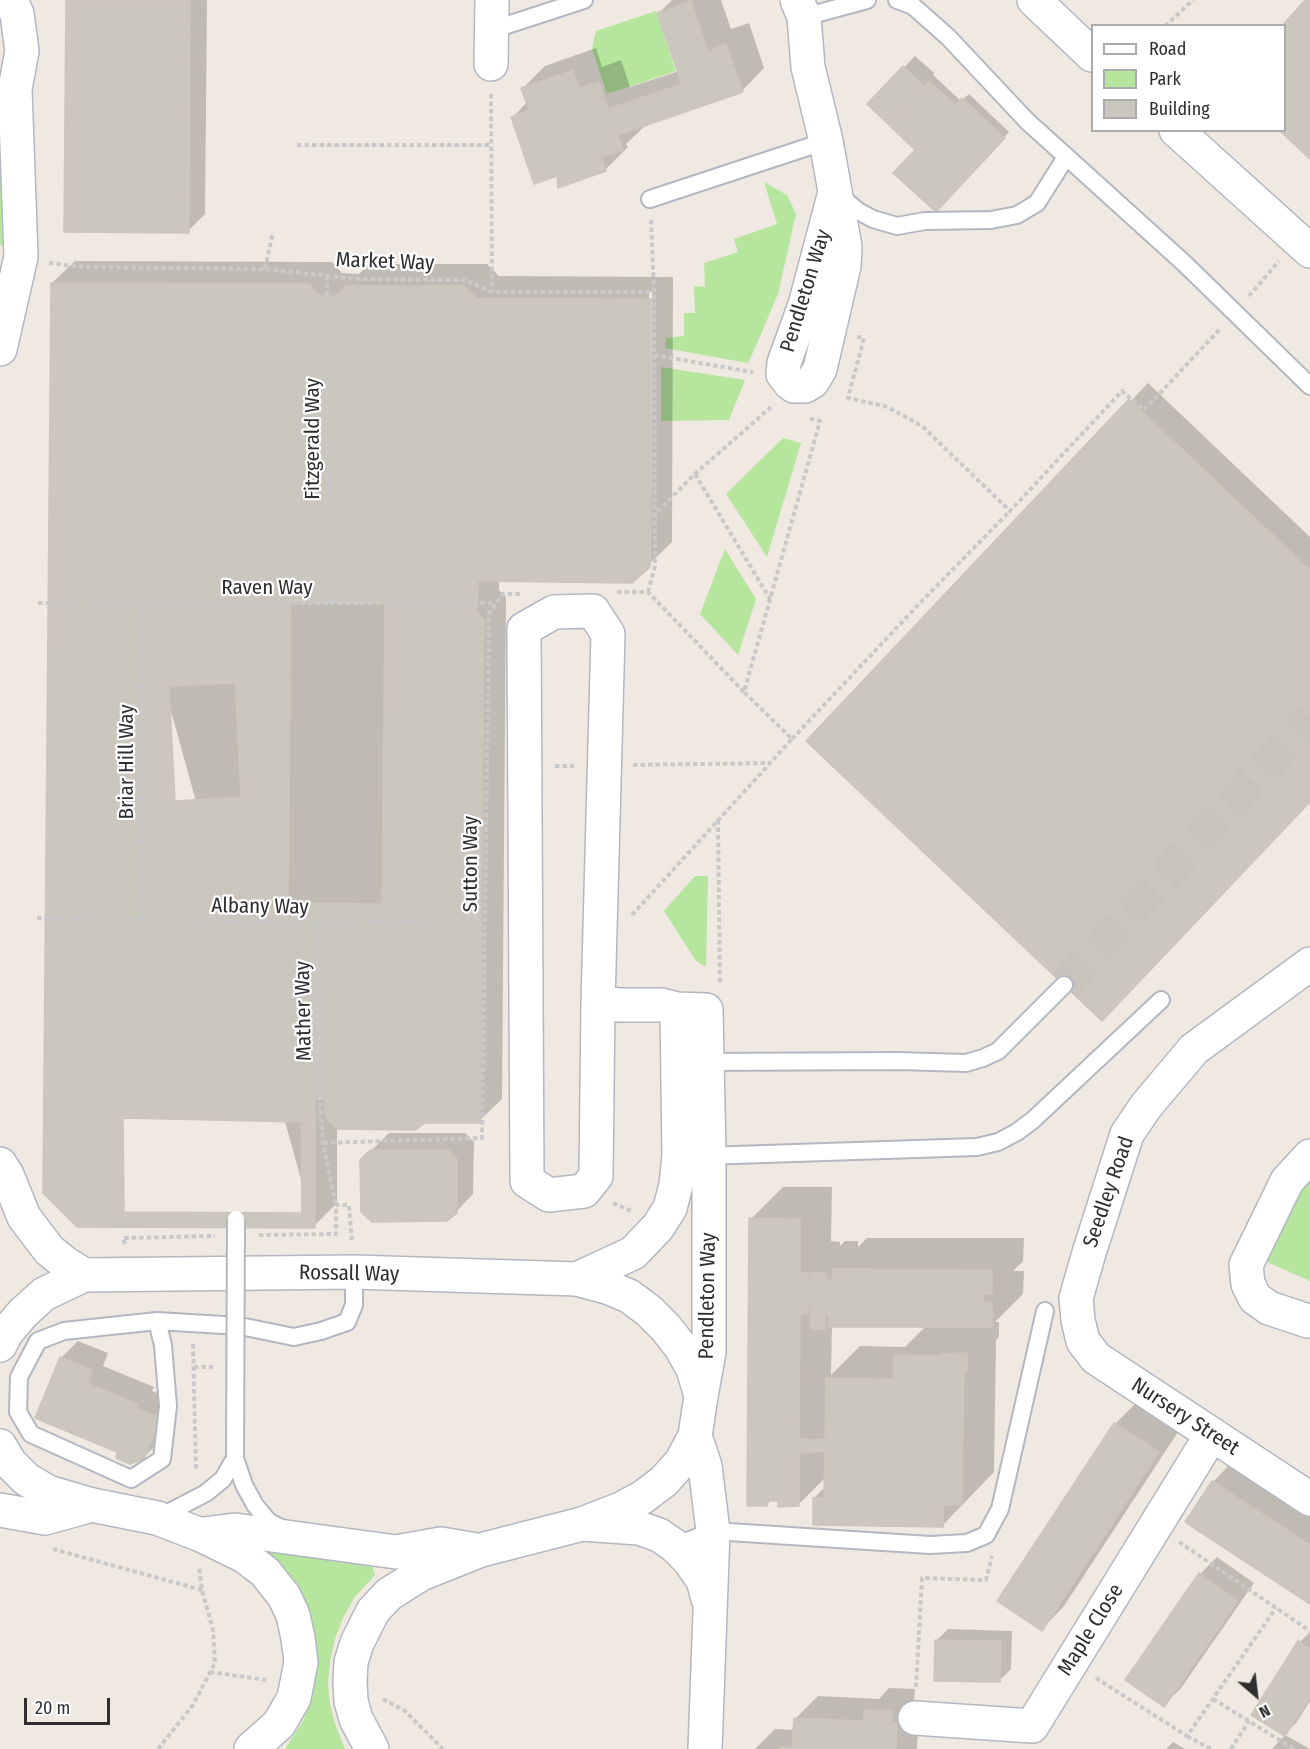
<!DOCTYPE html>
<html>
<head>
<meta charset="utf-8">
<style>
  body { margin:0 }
  #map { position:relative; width:1310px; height:1749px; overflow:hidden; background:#efe9e1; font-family:"Fira Sans Condensed",sans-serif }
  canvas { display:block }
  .legend { position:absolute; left:1091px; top:24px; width:195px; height:108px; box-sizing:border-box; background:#fff; border:2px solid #ababab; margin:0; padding:8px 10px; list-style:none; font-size:18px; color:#2e2e2e }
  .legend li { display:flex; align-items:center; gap:12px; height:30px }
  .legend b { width:30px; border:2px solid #ababab }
  .north { position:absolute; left:1226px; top:1665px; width:60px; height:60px; -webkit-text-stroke:4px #fff; paint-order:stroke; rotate:152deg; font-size:16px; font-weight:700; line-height:24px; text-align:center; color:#2e2e2e }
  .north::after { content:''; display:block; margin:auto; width:21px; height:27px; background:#2e2e2e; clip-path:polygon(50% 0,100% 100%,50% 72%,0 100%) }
  .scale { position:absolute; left:24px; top:1698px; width:86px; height:27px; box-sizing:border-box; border:3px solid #2e2e2e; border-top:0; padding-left:8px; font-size:18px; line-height:21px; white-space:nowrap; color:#2e2e2e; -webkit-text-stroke:4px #fff; paint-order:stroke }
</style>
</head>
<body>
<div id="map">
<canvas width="1310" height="1749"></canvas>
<ul class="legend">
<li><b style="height:8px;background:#fff"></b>Road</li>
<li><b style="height:16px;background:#b6e59e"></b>Park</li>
<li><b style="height:16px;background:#cbc7bf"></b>Building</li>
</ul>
<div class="north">N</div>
<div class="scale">20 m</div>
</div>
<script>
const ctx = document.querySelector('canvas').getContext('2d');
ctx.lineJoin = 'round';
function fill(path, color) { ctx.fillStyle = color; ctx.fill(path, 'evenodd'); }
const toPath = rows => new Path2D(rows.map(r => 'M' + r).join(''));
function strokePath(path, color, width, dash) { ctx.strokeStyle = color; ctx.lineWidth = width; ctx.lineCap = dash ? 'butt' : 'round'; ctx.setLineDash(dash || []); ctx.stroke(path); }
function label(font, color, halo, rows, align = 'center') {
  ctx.font = font + ' "Fira Sans Condensed",sans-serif'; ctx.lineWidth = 4.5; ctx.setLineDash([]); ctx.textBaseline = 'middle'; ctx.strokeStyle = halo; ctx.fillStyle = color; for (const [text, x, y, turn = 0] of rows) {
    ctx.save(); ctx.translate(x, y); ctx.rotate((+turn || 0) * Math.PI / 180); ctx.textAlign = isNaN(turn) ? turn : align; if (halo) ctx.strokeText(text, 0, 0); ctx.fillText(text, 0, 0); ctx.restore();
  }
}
const green = toPath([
  [656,11,676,71,607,94,592,49,596,31],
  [0,146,7,244,0,245],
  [764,182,787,195,796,214,778,294,755,348,748,363,665,348,666,338,684,336,684,313,695,313,694,286,705,287,704,263,738,252,734,239,777,224],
  [661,367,745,380,729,420,661,421],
  [783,438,801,443,767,557,726,494],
  [725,549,756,599,738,655,700,614],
  [695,876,708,876,706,967,696,961,664,911],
  [1310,1178,1310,1281,1260,1259,1280,1215],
  [265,1546,372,1567,375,1575,354,1598,343,1618,335,1639,330,1662,328,1683,330,1704,335,1724,345,1749,285,1749,303,1721,310,1703,315,1683,316,1663,315,1642,311,1620,280,1565,264,1550]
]);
const shadow = toPath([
  [68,0,207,0,205,214,188,231],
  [672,0,721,0,731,29,749,23,764,68,742,91,645,126,626,144,628,147,605,170,558,174,513,117,527,102,523,88,545,66,596,48,602,67,621,60,630,87,679,71,659,13],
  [915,56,934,73,933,75,961,101,969,94,1009,132,936,210,918,150,869,104],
  [75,261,332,262,342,273,359,274,369,264,487,264,499,276,673,277,672,542,648,565,499,580,499,590,506,597,502,1099,479,1121,424,1122,337,1128,337,1203,314,1226,52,283],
  [649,292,652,292,651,560,648,560],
  [1148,383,1310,537,1310,801,808,741],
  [389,1133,465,1133,474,1142,473,1194,456,1212,362,1160],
  [783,1187,832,1187,831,1241,840,1242,840,1246,845,1241,858,1241,858,1247,867,1238,1024,1238,1023,1261,1013,1271,1024,1271,1023,1294,995,1322,999,1322,999,1337,996,1340,994,1472,942,1526,814,1498,825,1487,826,1477,798,1505,779,1499,772,1499,767,1505,751,1219],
  [832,1325,926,1326,905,1347,860,1346,831,1375],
  [78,1341,108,1353,103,1366,154,1387,152,1391,177,1400,161,1440,143,1458,119,1451,61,1358],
  [1138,1401,1180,1429,1064,1606,1042,1629,999,1601,1115,1424],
  [1230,1464,1310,1517,1310,1602,1187,1521,1213,1482],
  [1217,1557,1254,1583,1181,1688,1164,1705,1200,1574],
  [948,1629,1012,1631,1011,1669,1000,1680,936,1641],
  [1310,1632,1310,1701,1296,1723,1285,1734,1300,1642],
  [889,1688,915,1689,914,1700,919,1700,917,1749,755,1749,775,1729,795,1730,795,1719,818,1696,879,1699],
  [1285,1735,1310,1749,1272,1749],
  [1173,1742,1185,1749,1166,1749]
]);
const building = toPath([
  [66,0,190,0,189,233,64,232,66,0],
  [1305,0,1310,0,1310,159,1279,130,1284,130,1284,26,1282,26,1305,0],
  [691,1,708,51,726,44,743,92,618,135,623,150,601,157,606,171,558,188,557,176,534,184,511,117,529,110,521,88,573,70,579,88,599,82,608,109,682,84,657,13,691,1],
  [903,66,924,86,888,124,867,104,903,66],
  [929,81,955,105,962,98,1005,138,936,212,893,173,915,150,888,124,929,81],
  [51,283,309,284,319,295,336,296,345,286,464,286,476,298,651,299,650,567,632,583,478,581,477,613,484,620,480,1123,425,1123,415,1130,337,1129,325,1117,325,1099,315,1099,315,1228,77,1227,43,1193,51,283],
  [1129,399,1310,570,1310,802,1102,1021,806,741,1129,399],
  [291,603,385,603,382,904,288,903,291,603],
  [235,683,241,797,175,801,169,686,235,683],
  [123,1118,301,1122,302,1213,124,1212,123,1118],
  [370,1150,448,1150,457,1159,457,1213,447,1221,372,1222,361,1212,360,1160,370,1150],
  [749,1218,800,1219,800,1273,809,1273,808,1282,811,1281,811,1273,826,1273,826,1280,833,1280,833,1269,992,1270,992,1294,983,1295,983,1303,992,1302,992,1327,828,1327,829,1316,825,1315,825,1329,811,1329,810,1306,808,1306,808,1314,800,1314,799,1438,809,1440,825,1439,826,1378,894,1379,894,1355,940,1356,940,1354,967,1353,967,1371,964,1371,962,1505,943,1505,943,1527,813,1525,813,1498,824,1498,825,1451,799,1453,799,1506,778,1507,778,1501,767,1501,767,1506,747,1506,749,1218],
  [60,1357,92,1370,87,1383,138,1404,136,1408,161,1418,144,1459,130,1464,116,1458,117,1452,35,1418,60,1357],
  [1114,1423,1159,1452,1042,1631,997,1601,1114,1423],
  [1212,1481,1310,1545,1310,1604,1185,1522,1212,1481],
  [1199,1573,1238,1601,1164,1707,1125,1680,1199,1573],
  [935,1640,1001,1641,1000,1682,934,1681,935,1640],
  [1298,1641,1310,1649,1310,1697,1285,1736,1251,1715,1298,1641],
  [864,1710,893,1711,892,1722,897,1723,896,1749,781,1749,781,1747,792,1747,794,1718,864,1721,864,1710]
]);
const streetTunnel = toPath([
  [1064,985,1310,718]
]);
const path = toPath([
  [1165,26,1193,0],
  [491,94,492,292],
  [297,145,491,145],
  [651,220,654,292,655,514],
  [49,263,85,267,265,269,358,279,465,280,492,292,654,292],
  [265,269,273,232],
  [327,276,330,603],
  [1249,296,1279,261],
  [857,337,864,338,848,398,888,407,923,427,1010,511,1122,391,1144,410,1220,329],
  [654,355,752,372,753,373],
  [695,474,770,599],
  [617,592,648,592,744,692],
  [648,592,655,566,655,514,695,474,771,407],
  [38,603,496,603],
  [792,739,919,604,1010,511],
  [633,765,769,763],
  [555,766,574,766],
  [718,820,720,984],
  [632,915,792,739,744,692,820,421,807,418],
  [37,918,318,923,481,920],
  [142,920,142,604],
  [318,923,320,1099,323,1143,336,1205],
  [323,1143,482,1138,489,613,503,594,522,594],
  [613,1203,631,1211],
  [259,1235,336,1234,336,1205,349,1205,352,1242],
  [125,1244,123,1238,215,1236],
  [193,1344,196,1471],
  [194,1367,213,1367],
  [1179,1542,1310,1631],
  [53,1549,202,1590],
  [210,1672,266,1680],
  [1096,1678,1187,1736,1276,1608],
  [916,1687,922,1578,986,1580,992,1556],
  [383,1699,405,1711,443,1749],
  [1213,1699,1294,1749],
  [1187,1736,1211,1749],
  [158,1749,193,1705,215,1663,213,1630,202,1590,199,1567],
  [1231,1749,1249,1721]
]);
const lane = toPath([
  [897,0,913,6,948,37,1027,121,1185,264,1310,386],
  [804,17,867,0],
  [492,30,584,0],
  [839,195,858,211,873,219,897,226,925,221,991,220,1017,215,1037,203,1066,157],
  [650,199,826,141],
  [703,1062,898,1061,966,1063,983,1058,998,1051,1064,985],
  [704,1156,977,1147,998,1142,1017,1132,1033,1120,1161,1000],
  [157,1321,163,1345,168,1406,162,1459,131,1479,31,1434,18,1412,19,1377,38,1341,64,1331,157,1321,240,1326,294,1337,321,1331,347,1322,354,1305,354,1272],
  [235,1458,244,1485,255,1505,269,1522,283,1529],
  [158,1518,206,1493,223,1479,235,1458],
  [675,1546,713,1531,930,1545,967,1543,986,1535,1000,1509,1045,1311]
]);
const street = toPath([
  [797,0,804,17,808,67,826,141,845,247,844,266,820,369,812,382,805,386,794,386,790,383,783,374,784,363,805,305,835,192],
  [491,64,492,0],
  [1310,964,1194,1049,1146,1106,1127,1134,1089,1253,1076,1298,1078,1320,1083,1341,1096,1358,1310,1499],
  [598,1003,608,634,593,611,554,612,524,629,527,1181,549,1195,584,1191,596,1176,598,1003,620,1005,661,1005,677,1009],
  [577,1279,633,1253,658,1227,670,1208,676,1185,679,1155,677,1009,706,1010,709,1156,709,1352,701,1396],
  [1308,1321,1269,1308,1255,1298,1248,1284,1246,1265,1287,1181,1310,1156],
  [695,1436,705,1466,713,1531,705,1749],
  [0,1510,45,1518,92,1505],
  [582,1524,639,1528,659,1535,675,1546,689,1560,703,1580,708,1599],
  [915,1718,1032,1726,1212,1434]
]);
const secondary = toPath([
  [1034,0,1092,55],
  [5,109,15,89,22,51,17,14,11,0],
  [1176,130,1310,251],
  [0,349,21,257,15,89],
  [0,1164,7,1175,24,1217,49,1250,65,1263,84,1275,354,1272,577,1279,607,1287,629,1296,649,1311,666,1328,680,1346,693,1369,701,1396,695,1436,681,1462,664,1481,643,1497,621,1509,582,1524,481,1550,421,1574,389,1594,373,1611,357,1643,351,1662,350,1681,351,1701,356,1719,372,1749],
  [0,1345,6,1333,23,1313,44,1294,84,1275],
  [0,1446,10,1463,26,1479,48,1492,92,1505,157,1518,201,1535,244,1556,265,1572,284,1596,293,1615,298,1638,301,1662,294,1698,279,1724,251,1749],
  [203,1534,235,1530,396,1552,441,1544,476,1550]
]);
const laneBridge = toPath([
  [235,1458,236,1219]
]);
const streetNames = [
  ["Market Way",385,262,2],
  ["Pendleton Way",806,291,-73],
  ["Fitzgerald Way",313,439,-90],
  ["Raven Way",267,588],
  ["Briar Hill Way",127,762,-90],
  ["Sutton Way",471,864,-90],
  ["Albany Way",260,907,1],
  ["Mather Way",304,1011,-91],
  ["Seedley Road",1109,1192,-71],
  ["Rossall Way",349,1274,1],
  ["Pendleton Way",708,1296,-89],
  ["Nursery Street",1185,1417,33],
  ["Maple Close",1091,1630,-58]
];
fill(green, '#b6e59e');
fill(shadow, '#0003');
fill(building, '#cbc7bf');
strokePath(building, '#cbc5ba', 1.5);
strokePath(streetTunnel, '#c8c4bd', 33, [33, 16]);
strokePath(lane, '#b4b7c1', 20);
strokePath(street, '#b4b7c1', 36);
strokePath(secondary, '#b4b7c1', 36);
strokePath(path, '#c9c9c9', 4, [4.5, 3]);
strokePath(lane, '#fff', 16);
strokePath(street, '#fff', 33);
strokePath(secondary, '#fff', 33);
strokePath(laneBridge, '#b4b7c1', 20, []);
strokePath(laneBridge, '#fff', 16);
label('21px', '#2e2e2e', '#fff', streetNames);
</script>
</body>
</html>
